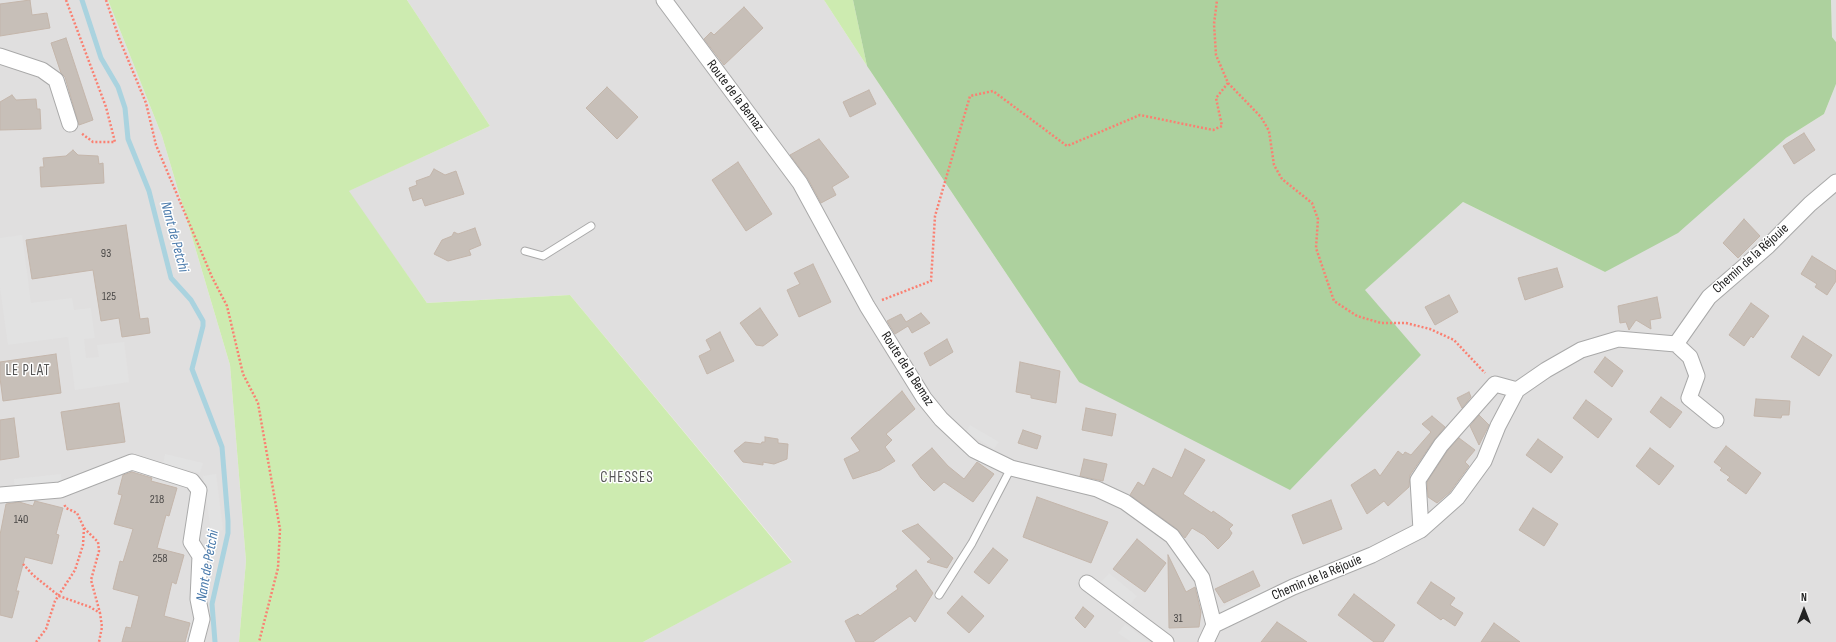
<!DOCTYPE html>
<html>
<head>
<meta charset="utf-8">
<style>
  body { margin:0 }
  #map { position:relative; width:1836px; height:642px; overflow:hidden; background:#f2efe9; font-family:"Sofia Sans Condensed",sans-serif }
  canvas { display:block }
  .north { position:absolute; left:1784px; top:590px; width:40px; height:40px; -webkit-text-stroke:3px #fff; paint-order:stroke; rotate:0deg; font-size:11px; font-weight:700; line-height:16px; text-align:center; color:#222 }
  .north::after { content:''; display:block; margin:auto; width:14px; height:18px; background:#222; clip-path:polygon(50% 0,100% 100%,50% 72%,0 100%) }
</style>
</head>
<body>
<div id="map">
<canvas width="1836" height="642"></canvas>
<div class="north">N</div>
</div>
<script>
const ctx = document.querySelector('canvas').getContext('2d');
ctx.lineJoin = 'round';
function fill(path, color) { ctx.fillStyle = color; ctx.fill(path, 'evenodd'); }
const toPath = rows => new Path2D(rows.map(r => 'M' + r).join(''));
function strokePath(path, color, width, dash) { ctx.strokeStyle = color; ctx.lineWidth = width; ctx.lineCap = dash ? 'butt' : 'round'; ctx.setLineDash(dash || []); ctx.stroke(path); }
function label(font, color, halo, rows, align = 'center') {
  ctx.font = font + ' "Sofia Sans Condensed",sans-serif'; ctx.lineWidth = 3; ctx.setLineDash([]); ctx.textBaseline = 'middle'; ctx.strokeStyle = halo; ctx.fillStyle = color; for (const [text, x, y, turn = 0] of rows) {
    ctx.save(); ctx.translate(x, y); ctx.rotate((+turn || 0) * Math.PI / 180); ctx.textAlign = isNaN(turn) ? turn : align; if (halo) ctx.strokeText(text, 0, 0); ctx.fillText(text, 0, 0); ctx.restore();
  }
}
const residential = toPath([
  [0,0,108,0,162,136,230,365,246,561,239,642,0,642],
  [407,0,824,0,867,66,1079,382,1421,356,1364,290,1463,202,1605,272,1786,138,1824,114,1836,84,1836,642,643,642,792,561,570,295,427,303,348,191,490,126],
  [1831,0,1836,0,1836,42,1832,37]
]);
const grass = toPath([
  [108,0,407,0,490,126,349,191,427,303,570,295,792,562,643,642,239,642,246,561,230,365,162,136],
  [824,0,853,0,867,66]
]);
const forest = toPath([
  [853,0,1831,0,1832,37,1836,42,1836,84,1824,114,1786,138,1678,233,1605,272,1463,202,1365,290,1421,355,1290,490,1079,382,867,66]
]);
const parking = toPath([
  [22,235,31,303,72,298,74,310,91,308,95,338,84,339,86,358,99,357,97,345,124,342,129,382,75,390,68,337,8,345,0,288,0,238],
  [970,425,999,442,994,449,966,432],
  [165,454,203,463,200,473,163,464],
  [61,474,62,486,15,491,14,479],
  [216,474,223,530,211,532,203,476],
  [1109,573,1137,596,1130,605,1101,582],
  [1267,588,1270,595,1220,616,1217,609],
  [1125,624,1149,642,1131,642,1118,633]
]);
const stream = toPath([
  [82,0,101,58,118,87,125,108,128,139,149,191,171,278,191,300,203,321,203,326,192,369,222,447,228,521,228,533,212,604,215,642]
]);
const building = toPath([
  [30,0,32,15,47,13,50,28,0,36,0,4,30,0],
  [744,7,763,28,724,65,704,39,711,32,714,35,744,7],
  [66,38,93,120,79,125,65,77,61,73,51,43,66,38],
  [607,87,638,117,617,139,586,108,607,87],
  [869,90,876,104,850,117,843,102,869,90],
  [12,95,16,100,36,99,37,109,40,109,41,129,0,130,0,102,12,95],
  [1804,133,1815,150,1794,164,1783,146,1804,133],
  [819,139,849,177,832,187,836,195,821,203,808,179,790,155,819,139],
  [73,150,78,155,98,156,99,164,103,163,104,183,41,187,40,167,44,167,43,158,66,156,73,150],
  [738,162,772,214,746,231,712,180,738,162],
  [434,169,445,175,456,171,464,194,425,206,422,198,413,201,409,188,417,185,416,181,430,176,434,169],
  [1744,219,1760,236,1738,258,1723,243,1744,219],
  [126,225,140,319,148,318,150,333,122,337,119,318,101,321,93,270,32,279,26,240,126,225],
  [475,228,481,245,469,250,471,255,448,261,434,254,442,240,452,236,454,232,458,234,475,228],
  [1812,256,1836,271,1836,281,1827,295,1815,287,1817,284,1801,274,1812,256],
  [813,264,831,302,799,317,787,290,800,284,794,273,813,264],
  [1557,268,1563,287,1525,300,1518,278,1557,268],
  [1449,295,1458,312,1435,325,1425,307,1449,295],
  [1657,297,1661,318,1650,320,1651,329,1636,320,1629,330,1626,322,1620,323,1618,306,1657,297],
  [1751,303,1769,316,1753,338,1751,336,1744,346,1729,335,1751,303],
  [760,308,778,335,763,346,756,345,740,323,760,308],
  [921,313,930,323,912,333,908,326,895,334,887,321,901,314,906,322,921,313],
  [720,332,734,361,707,374,699,356,711,350,706,340,720,332],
  [1803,336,1832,355,1819,376,1791,357,1803,336],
  [947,339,953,352,930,366,924,353,947,339],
  [56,354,61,393,3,401,0,378,0,362,56,354],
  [1605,357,1623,371,1612,387,1594,372,1605,357],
  [1020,362,1060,371,1056,403,1031,398,1031,395,1016,392,1020,362],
  [902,391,915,409,886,434,892,440,885,447,895,461,880,470,853,479,844,459,860,451,851,438,902,391],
  [1469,392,1471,397,1462,408,1457,398,1469,392],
  [1661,397,1682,412,1670,428,1650,412,1661,397],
  [1756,399,1790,401,1789,415,1782,415,1781,418,1754,416,1756,399],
  [1586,400,1612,419,1598,438,1573,418,1586,400],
  [119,403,125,442,67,450,61,412,119,403],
  [1086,408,1116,414,1112,436,1082,430,1086,408],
  [1479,415,1489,425,1479,445,1470,426,1479,415],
  [1432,416,1445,427,1434,440,1410,475,1409,487,1388,506,1384,501,1367,514,1351,485,1375,469,1380,476,1398,451,1403,455,1405,452,1411,455,1431,432,1422,424,1432,416],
  [14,418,19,457,0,460,0,420,14,418],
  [1023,430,1041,436,1037,449,1018,443,1023,430],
  [765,437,778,439,778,443,788,444,787,459,774,464,763,462,763,465,743,462,734,451,745,442,761,444,762,442,765,442,765,437],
  [1459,438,1475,450,1465,462,1469,466,1450,492,1437,503,1428,497,1427,482,1448,450,1459,438],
  [1538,439,1563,457,1551,473,1526,455,1538,439],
  [1726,446,1761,473,1746,494,1727,480,1730,477,1720,470,1722,468,1714,462,1726,446],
  [932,448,948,466,964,479,977,462,994,474,973,502,944,482,934,491,921,478,912,465,932,448],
  [1650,448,1674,466,1659,485,1636,466,1650,448],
  [1185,449,1205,460,1183,494,1212,513,1213,511,1233,525,1229,529,1232,533,1229,538,1218,549,1204,535,1192,528,1185,538,1177,529,1130,495,1138,482,1144,486,1153,468,1172,478,1185,449],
  [1084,459,1107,464,1103,481,1080,476,1084,459],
  [132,472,152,478,151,481,177,488,169,516,166,515,157,548,184,555,176,584,172,582,164,616,190,623,185,642,122,642,126,627,131,628,139,596,113,589,120,561,123,562,133,529,114,524,122,495,118,494,123,475,132,472],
  [1037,497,1108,522,1091,563,1023,537,1037,497],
  [1331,500,1342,529,1303,544,1292,515,1331,500],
  [35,501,63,508,56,534,59,535,52,564,25,557,16,591,19,591,12,618,0,615,0,535,6,504,19,502,33,506,35,501],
  [1533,508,1558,524,1544,546,1519,530,1533,508],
  [918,524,953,558,947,568,927,562,931,559,902,531,918,524],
  [1137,539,1166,563,1145,592,1113,569,1137,539],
  [993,548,1008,560,989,584,974,572,993,548],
  [1168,555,1186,592,1195,587,1201,612,1199,627,1169,628,1168,555],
  [916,570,933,593,915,622,910,616,873,642,856,642,845,621,858,614,860,616,898,589,896,586,916,570],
  [1253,571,1260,586,1224,603,1215,589,1253,571],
  [1431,582,1455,598,1450,605,1463,613,1455,626,1443,618,1441,620,1417,603,1431,582],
  [1354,594,1395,625,1383,642,1374,642,1338,615,1354,594],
  [962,596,984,616,969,633,947,613,962,596],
  [1083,607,1094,616,1085,628,1075,618,1083,607],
  [1277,622,1307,642,1261,642,1277,622],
  [1494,623,1520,642,1481,642,1494,623]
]);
const path = toPath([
  [66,0,106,107,115,142,93,142,81,133],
  [106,0,119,38,146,103,156,145,212,277,227,306,243,374,258,403,280,529,278,568,259,642],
  [1228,83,1261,117,1269,131,1274,165,1282,179,1312,203,1318,219,1316,248,1334,301,1357,316,1381,323,1406,323,1430,329,1454,340,1485,373],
  [882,300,931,281,935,216,970,96,993,91,1067,146,1140,115,1213,130,1222,126,1216,98,1228,83,1216,55,1214,24,1217,0],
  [84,528,98,542,99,551,91,580,100,613],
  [23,564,33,575,59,596,90,607,100,613,102,627,99,642],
  [36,642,46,629,55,601,75,570,83,545,84,528,77,513,66,508,64,504]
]);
const service = toPath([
  [525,251,543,256,591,226],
  [939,595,972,543,1011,468]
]);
const minor = toPath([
  [664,0,800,183,867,306,924,398,941,419,974,450,1011,468,1097,489,1125,502,1172,536,1202,578,1214,625,1206,642],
  [0,56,42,70,56,80,70,124],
  [1676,344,1690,357,1697,376,1689,398,1716,420],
  [0,495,60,490,132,462,192,481,199,490,191,542,200,556,198,599,202,619,196,642],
  [1421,530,1418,480,1441,445,1495,384,1517,390],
  [1087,583,1166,642],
  [1214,625,1293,587,1372,555,1421,530,1457,498,1484,461,1498,426,1517,390,1546,370,1581,350,1618,339,1676,344,1709,297,1768,246,1810,204,1836,182]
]);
const numberNames = [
  ["93",106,254],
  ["125",109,297],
  ["218",157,500],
  ["140",21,520],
  ["258",160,559],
  ["31",1178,619]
];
const streetNames = [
  ["Route de la Bemaz",735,96,53],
  ["Chemin de la Réjouie",1751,259,-42],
  ["Route de la Bemaz",907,369,57],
  ["Chemin de la Réjouie",1317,578,-23]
];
const waterNames = [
  ["Nant de Petchi",174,237,75],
  ["Nant de Petchi",208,566,-80]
];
const neighbourhoodNames = [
  ["LE PLAT",28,371],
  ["CHESSES",627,478]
];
fill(residential, '#e0dfdf');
fill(grass, '#cdebb0');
fill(forest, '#add19e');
fill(parking, '#e2e2e2');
strokePath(stream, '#aad3df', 5);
fill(building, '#c7bfb8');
strokePath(building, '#c4b6ab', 1);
strokePath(service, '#a9a9a9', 9);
strokePath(minor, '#a9a9a9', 17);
strokePath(path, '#fa8072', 2.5, [2, 2]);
strokePath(service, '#fff', 7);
strokePath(minor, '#fff', 15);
label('12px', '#4b4948', null, numberNames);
label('14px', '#222', '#fff', streetNames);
label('italic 15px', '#4a7aab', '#fff', waterNames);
ctx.letterSpacing = '1px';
label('15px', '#555', '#fff', neighbourhoodNames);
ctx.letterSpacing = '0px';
</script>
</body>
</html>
